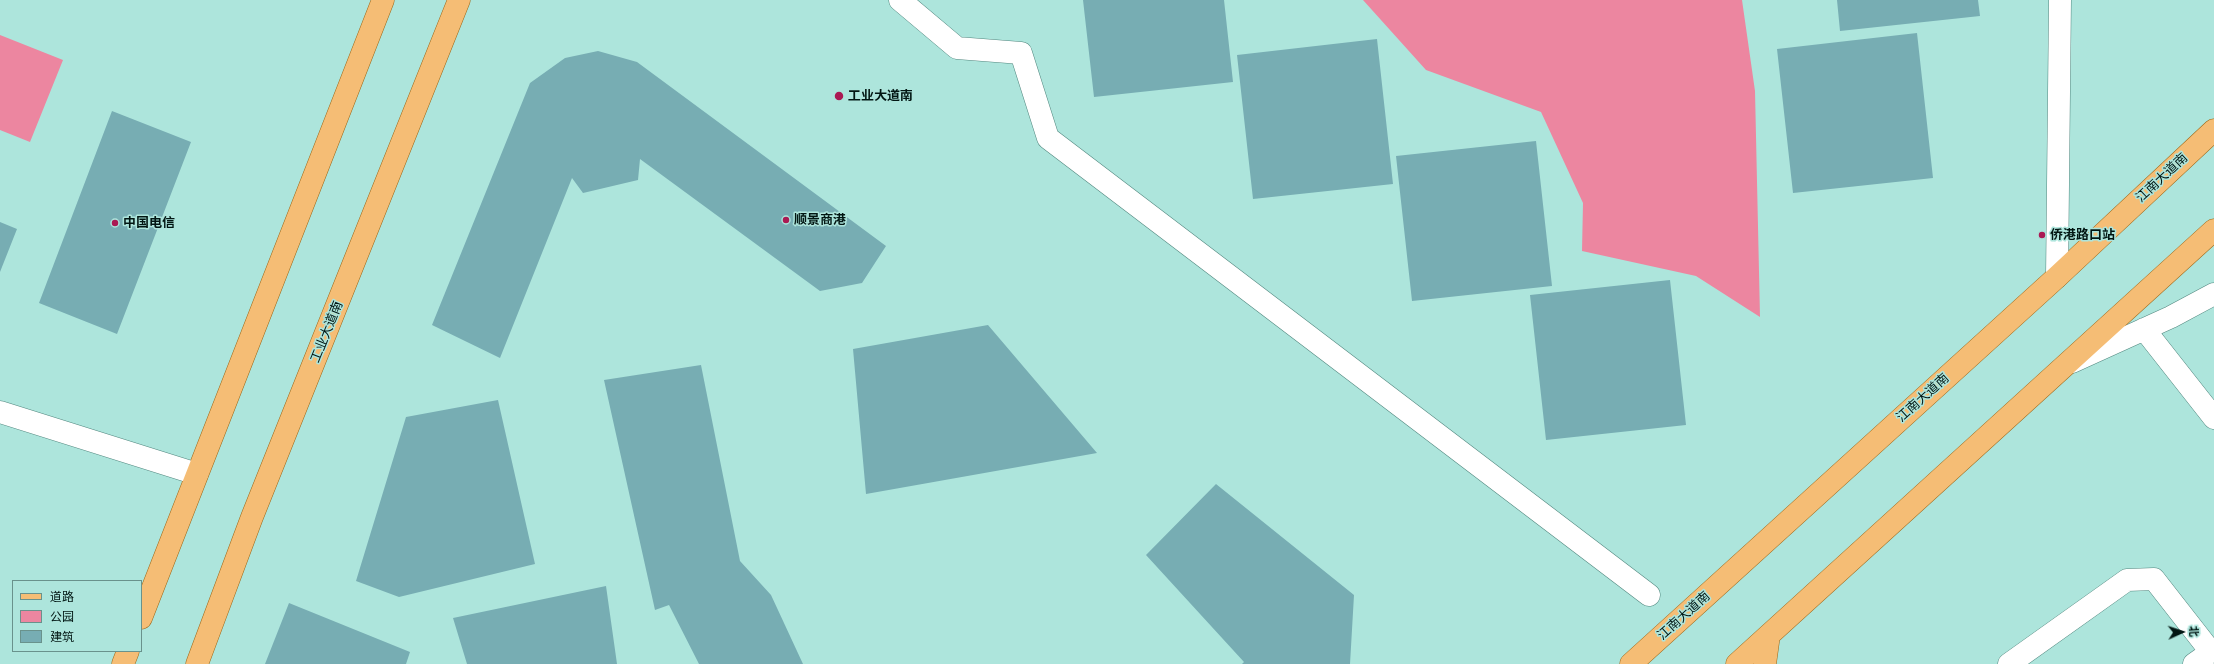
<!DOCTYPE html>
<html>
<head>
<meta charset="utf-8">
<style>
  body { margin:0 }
  #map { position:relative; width:2214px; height:664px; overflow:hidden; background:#ade5dc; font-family:"Noto Sans","Noto Sans SC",sans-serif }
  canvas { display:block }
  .legend { position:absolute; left:12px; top:580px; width:130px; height:72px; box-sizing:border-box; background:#ade5dc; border:1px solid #69928c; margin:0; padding:5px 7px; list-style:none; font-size:12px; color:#021613 }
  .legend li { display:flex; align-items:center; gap:8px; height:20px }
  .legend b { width:20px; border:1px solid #69928c }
  .north { position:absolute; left:2162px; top:612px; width:40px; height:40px; -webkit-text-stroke:3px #ade5dc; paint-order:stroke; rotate:87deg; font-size:11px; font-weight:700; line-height:16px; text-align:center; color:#021613 }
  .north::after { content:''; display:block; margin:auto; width:14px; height:18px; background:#021613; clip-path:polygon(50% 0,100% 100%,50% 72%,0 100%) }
</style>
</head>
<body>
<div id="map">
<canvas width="2214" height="664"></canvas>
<ul class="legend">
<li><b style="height:5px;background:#f5bd75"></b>道路</li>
<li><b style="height:11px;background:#ec86a0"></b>公园</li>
<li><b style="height:11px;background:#77adb3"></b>建筑</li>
</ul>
<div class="north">北</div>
</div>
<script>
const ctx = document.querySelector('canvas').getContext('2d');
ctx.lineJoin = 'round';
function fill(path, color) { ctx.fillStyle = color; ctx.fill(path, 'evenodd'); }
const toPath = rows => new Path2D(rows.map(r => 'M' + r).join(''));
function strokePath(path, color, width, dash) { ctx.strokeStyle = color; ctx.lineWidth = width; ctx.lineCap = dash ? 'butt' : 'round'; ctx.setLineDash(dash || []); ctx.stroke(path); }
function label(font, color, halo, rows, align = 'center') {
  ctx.font = font + ' "Noto Sans","Noto Sans SC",sans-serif'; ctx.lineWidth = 3; ctx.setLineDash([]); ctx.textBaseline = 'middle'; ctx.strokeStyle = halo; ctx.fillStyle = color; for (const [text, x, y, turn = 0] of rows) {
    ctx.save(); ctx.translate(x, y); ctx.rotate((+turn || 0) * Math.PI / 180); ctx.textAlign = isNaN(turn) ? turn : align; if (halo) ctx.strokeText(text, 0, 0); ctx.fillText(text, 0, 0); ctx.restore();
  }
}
const green = toPath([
  [1363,0,1742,0,1755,91,1760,317,1696,276,1582,251,1583,203,1541,112,1426,70],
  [0,35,63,60,30,142,0,130]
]);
const building = toPath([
  [1083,0,1224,0,1233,82,1094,97],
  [1837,0,1978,0,1980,16,1840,31],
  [1917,33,1933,178,1793,193,1777,49],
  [1377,39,1393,184,1253,199,1237,55],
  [598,51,637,62,886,246,862,283,820,291,640,159,638,180,583,193,572,178,500,358,432,325,530,83,565,58],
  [112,111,191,142,117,334,39,303],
  [1536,141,1552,286,1412,301,1396,156],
  [0,222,17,229,0,272],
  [1670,280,1686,425,1546,440,1530,295],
  [988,325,1097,453,866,494,853,349],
  [701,365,740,561,771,595,803,664,699,664,669,605,655,610,604,380],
  [498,400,535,564,399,597,356,581,406,417],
  [1216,484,1354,595,1350,664,1242,664,1244,662,1146,555],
  [606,586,617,664,467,664,453,618],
  [289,603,410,652,406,664,265,664]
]);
const minor = toPath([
  [900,0,957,48,1021,53,1048,138,1649,595],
  [2057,277,2060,0],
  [2144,329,2214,418],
  [2072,362,2171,317,2214,294],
  [0,412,197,474],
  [2009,664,2127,580,2154,579,2211,652],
  [2194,664,2214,650]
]);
const major = toPath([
  [141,618,383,0],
  [123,664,128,651],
  [197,664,252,517,459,0],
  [1631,664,2057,277,2214,130],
  [1737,664,2214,230],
  [1765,664,1769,635]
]);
const markers = [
  [839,96,5,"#aa1953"],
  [786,220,4,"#aa1953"],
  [115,223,4,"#aa1953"],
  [2042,235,4,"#aa1953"]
];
const poiNames = [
  ["工业大道南",848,96],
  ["顺景商港",794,220],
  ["中国电信",123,223],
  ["侨港路口站",2050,235]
];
const streetNames = [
  ["江南大道南",2162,178,-43],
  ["工业大道南",327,332,-68],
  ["江南大道南",1923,398,-42],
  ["江南大道南",1684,616,-42]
];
fill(green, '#ec86a0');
fill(building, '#77adb3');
strokePath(minor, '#52877f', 23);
strokePath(major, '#9c6617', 23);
strokePath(minor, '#fff', 22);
strokePath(major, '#f5bd75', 22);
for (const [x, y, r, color] of markers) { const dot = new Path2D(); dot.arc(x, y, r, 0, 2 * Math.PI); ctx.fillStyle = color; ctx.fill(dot); strokePath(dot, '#ade5dc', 1.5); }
label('bold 13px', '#021613', '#ade5dc', poiNames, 'left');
label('13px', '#021613', '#ade5dc', streetNames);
</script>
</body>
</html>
